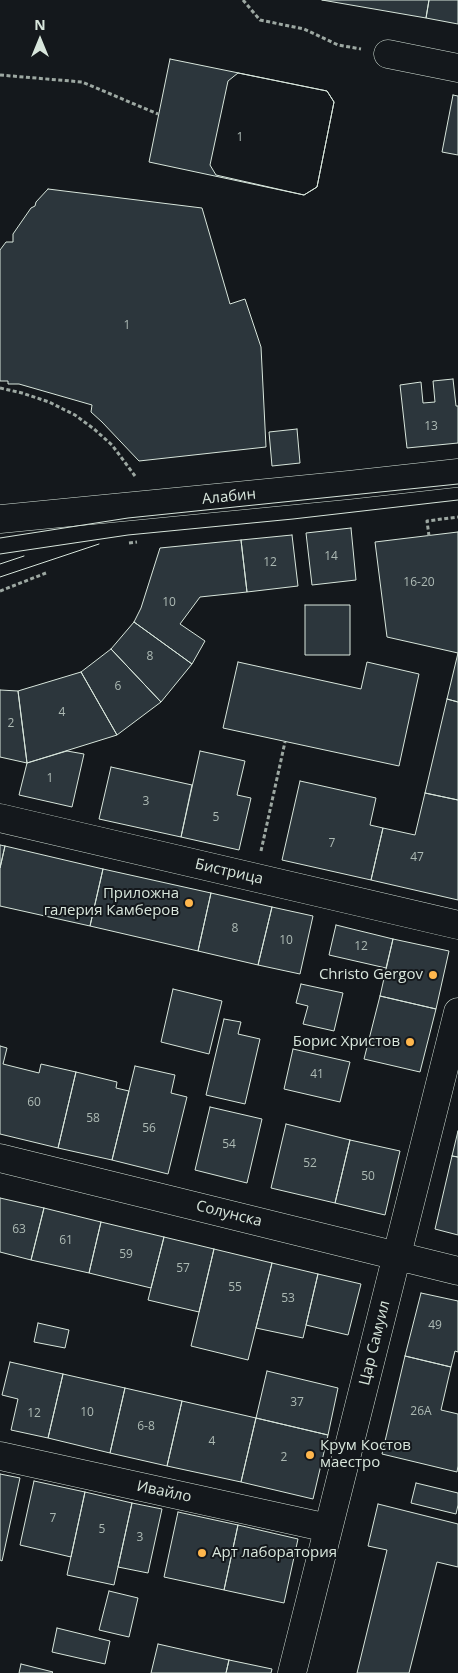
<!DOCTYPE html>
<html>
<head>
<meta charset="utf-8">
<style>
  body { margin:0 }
  #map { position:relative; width:458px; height:1673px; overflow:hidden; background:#14181c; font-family:"Open Sans",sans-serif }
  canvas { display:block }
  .north { position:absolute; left:15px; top:15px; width:50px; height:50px; -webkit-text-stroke:4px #14181c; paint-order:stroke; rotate:0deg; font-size:14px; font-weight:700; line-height:20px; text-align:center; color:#d8e6dc }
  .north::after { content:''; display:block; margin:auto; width:18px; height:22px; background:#d8e6dc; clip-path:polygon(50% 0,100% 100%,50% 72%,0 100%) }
</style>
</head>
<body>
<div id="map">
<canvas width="458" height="1673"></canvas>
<div class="north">N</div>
</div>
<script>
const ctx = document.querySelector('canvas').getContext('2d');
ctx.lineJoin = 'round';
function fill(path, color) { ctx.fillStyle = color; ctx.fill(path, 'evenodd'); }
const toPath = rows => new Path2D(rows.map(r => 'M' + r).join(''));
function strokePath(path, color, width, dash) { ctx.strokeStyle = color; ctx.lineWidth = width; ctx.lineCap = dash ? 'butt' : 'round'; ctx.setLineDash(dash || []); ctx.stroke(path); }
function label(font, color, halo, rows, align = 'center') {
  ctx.font = font + ' "Open Sans",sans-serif'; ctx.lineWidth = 4; ctx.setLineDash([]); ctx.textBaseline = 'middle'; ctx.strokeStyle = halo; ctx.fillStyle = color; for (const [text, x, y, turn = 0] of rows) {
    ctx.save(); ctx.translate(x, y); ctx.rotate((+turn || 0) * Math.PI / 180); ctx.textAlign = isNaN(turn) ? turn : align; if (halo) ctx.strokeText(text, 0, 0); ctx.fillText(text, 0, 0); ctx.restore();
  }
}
const building = toPath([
  [322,0,429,0,426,18,322,0],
  [429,0,458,0,458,24,426,18,429,0],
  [170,59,327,91,334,102,317,187,304,195,149,162,170,59],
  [238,73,327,91,334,102,317,187,304,195,216,175,210,165,228,81,238,73],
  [453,95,458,96,458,155,442,152,453,95],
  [48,189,202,208,230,304,245,299,261,347,266,447,139,461,102,422,91,412,92,405,19,384,8,384,8,381,0,381,0,250,6,242,13,242,13,234,31,208,35,206,36,202,48,189],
  [453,379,456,406,458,406,458,443,407,448,400,385,421,382,423,403,435,402,433,381,453,379],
  [297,429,300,463,272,466,269,432,297,429],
  [351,528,356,580,312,585,306,533,351,528],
  [458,532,458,653,387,637,375,542,458,532],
  [292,535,298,586,247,592,241,540,292,535],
  [241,540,247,592,200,597,180,624,205,641,192,664,134,622,141,608,160,548,241,540],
  [305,605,350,605,350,655,305,655,305,605],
  [134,622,192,664,161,702,111,649,134,622],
  [111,649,161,702,117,735,81,672,111,649],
  [458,653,458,702,447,699,458,653],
  [238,662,361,689,367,662,419,674,399,766,223,728,238,662],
  [81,672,117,735,27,763,18,691,81,672],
  [0,690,18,691,27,763,0,757,0,690],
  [447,699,458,702,458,800,425,793,447,699],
  [67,751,84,754,72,807,19,795,27,763,67,751],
  [200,751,245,761,237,795,251,798,239,850,181,837,200,751],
  [111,767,192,785,181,837,99,819,111,767],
  [300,781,376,798,370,825,383,828,371,880,282,860,300,781],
  [425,793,458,800,458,900,371,880,383,828,415,835,425,793],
  [0,845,5,846,0,868,0,845],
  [5,846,103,869,90,926,0,906,0,868,5,846],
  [103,869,211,893,198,951,90,926,103,869],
  [211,893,272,907,258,965,198,951,211,893],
  [272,907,313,916,300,974,258,965,272,907],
  [336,925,393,939,386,968,329,955,336,925],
  [393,939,449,951,436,1009,380,996,393,939],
  [301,984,343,993,334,1031,303,1024,308,1006,296,1003,301,984],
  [173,989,222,1001,209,1054,161,1042,173,989],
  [380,996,436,1009,420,1072,364,1059,380,996],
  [224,1019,241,1022,238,1034,260,1039,245,1104,206,1095,224,1019],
  [0,1046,7,1048,3,1064,39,1073,41,1064,76,1072,58,1148,0,1134,0,1046],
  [293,1049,350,1062,340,1102,284,1089,293,1049],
  [135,1066,175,1075,171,1093,187,1097,168,1174,112,1160,135,1066],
  [76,1072,117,1082,116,1088,129,1091,112,1160,58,1148,76,1072],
  [210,1107,262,1119,247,1183,195,1170,210,1107],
  [286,1124,350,1140,335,1203,271,1188,286,1124],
  [458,1131,458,1157,452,1156,458,1131],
  [350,1140,400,1151,385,1215,335,1203,350,1140],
  [452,1156,458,1157,458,1235,435,1229,452,1156],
  [0,1198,44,1208,31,1260,0,1252,0,1198],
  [44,1208,101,1222,89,1273,31,1260,44,1208],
  [101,1222,164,1237,151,1288,89,1273,101,1222],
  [164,1237,214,1249,199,1312,148,1300,164,1237],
  [214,1249,272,1263,248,1360,191,1346,214,1249],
  [272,1263,318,1274,303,1338,256,1328,272,1263],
  [318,1274,361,1284,348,1335,306,1325,318,1274],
  [421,1293,458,1301,458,1352,455,1351,451,1367,405,1356,421,1293],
  [38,1323,69,1330,65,1348,34,1342,38,1323],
  [405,1356,451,1367,441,1410,458,1414,458,1466,457,1472,382,1454,405,1356],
  [10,1362,63,1374,48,1438,11,1430,18,1399,2,1395,10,1362],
  [267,1371,338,1388,328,1435,256,1418,267,1371],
  [63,1374,125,1388,110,1453,48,1438,63,1374],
  [125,1388,182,1401,167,1466,110,1453,125,1388],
  [182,1401,256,1418,241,1482,167,1466,182,1401],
  [256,1418,328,1435,313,1499,241,1482,256,1418],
  [0,1474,20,1478,2,1561,0,1560,0,1474],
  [34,1481,85,1492,71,1557,20,1545,34,1481],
  [416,1483,458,1493,458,1505,456,1514,411,1503,416,1483],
  [85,1492,132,1503,114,1585,67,1575,85,1492],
  [132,1503,162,1509,148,1573,118,1567,132,1503],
  [378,1504,458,1524,458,1567,437,1562,409,1673,357,1673,387,1550,368,1546,378,1504],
  [178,1512,238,1525,224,1590,164,1577,178,1512],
  [238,1525,298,1539,284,1603,224,1590,238,1525],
  [109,1591,138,1598,129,1637,99,1630,109,1591],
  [57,1628,110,1641,105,1664,52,1652,57,1628],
  [158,1644,229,1660,226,1673,151,1673,158,1644],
  [229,1660,272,1669,271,1673,226,1673,229,1660],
  [21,1664,53,1672,52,1673,19,1673,21,1664]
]);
const path = toPath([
  [243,0,260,20,304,29,338,45,361,49],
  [0,75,82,82,158,114],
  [0,388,22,393,49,402,75,415,94,429,112,445,135,476],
  [429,536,427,521,458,517],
  [129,543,137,542],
  [0,591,46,573],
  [261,851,285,742]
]);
const minor = toPath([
  [388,54,458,68],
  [0,519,349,485,458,473],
  [0,818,458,925],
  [0,1158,458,1271],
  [0,1456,328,1528],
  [292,1673,458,1012]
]);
const tram = toPath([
  [0,538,128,518,458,484],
  [0,554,128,535,293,519,458,500],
  [0,564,24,556],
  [0,577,99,544]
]);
const markers = [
  [189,903,5,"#ffb74d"],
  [433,975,5,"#ffb74d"],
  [410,1042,5,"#ffb74d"],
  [310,1455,5,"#ffb74d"],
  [202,1553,5,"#ffb74d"]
];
const numberNames = [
  ["1",240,138],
  ["1",127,326],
  ["13",431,427],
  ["14",331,557],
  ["12",270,563],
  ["16-20",419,583],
  ["10",169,603],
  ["8",150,657],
  ["6",118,687],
  ["4",62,713],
  ["2",11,724],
  ["1",50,779],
  ["3",146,802],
  ["5",216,818],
  ["7",332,844],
  ["47",417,858],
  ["8",235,929],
  ["10",286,941],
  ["12",361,947],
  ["41",317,1075],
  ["60",34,1103],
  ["58",93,1119],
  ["56",149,1129],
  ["54",229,1145],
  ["52",310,1164],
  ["50",368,1177],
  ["63",19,1230],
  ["61",66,1241],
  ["59",126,1255],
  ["57",183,1269],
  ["55",235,1288],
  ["53",288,1299],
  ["49",435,1326],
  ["37",297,1403],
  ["26А",421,1412],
  ["10",87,1413],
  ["12",34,1414],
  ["6-8",146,1427],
  ["4",212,1442],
  ["2",284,1458],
  ["7",53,1519],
  ["5",102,1530],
  ["3",140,1538]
];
const streetNames = [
  ["Алабин",229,497,-6],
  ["Бистрица",229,872,13],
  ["Солунска",229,1214,14],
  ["Цар Самуил",375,1343,-76],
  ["Ивайло",164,1492,12]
];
const poiNames = [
  ["Приложна",179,894],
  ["галерия Камберов",179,911],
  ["Christo Gergov",423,975],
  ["Борис Христов",400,1042],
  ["Крум Костов",320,1446,"left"],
  ["маестро",320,1463,"left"],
  ["Арт лаборатория",212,1553,"left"]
];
fill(building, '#2c363c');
strokePath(building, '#d8e6dc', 1);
strokePath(minor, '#d8e6dc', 29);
strokePath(path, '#9da8a2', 3, [4, 2.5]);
strokePath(minor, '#14181c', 28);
strokePath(tram, '#d8e6dc', 1);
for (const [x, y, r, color] of markers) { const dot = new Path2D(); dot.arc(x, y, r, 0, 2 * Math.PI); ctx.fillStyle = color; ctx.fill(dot); strokePath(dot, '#14181c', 2); }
label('12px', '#adbab4', null, numberNames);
label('15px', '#d8e6dc', '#14181c', streetNames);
label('15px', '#d8e6dc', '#14181c', poiNames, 'right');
</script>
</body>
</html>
